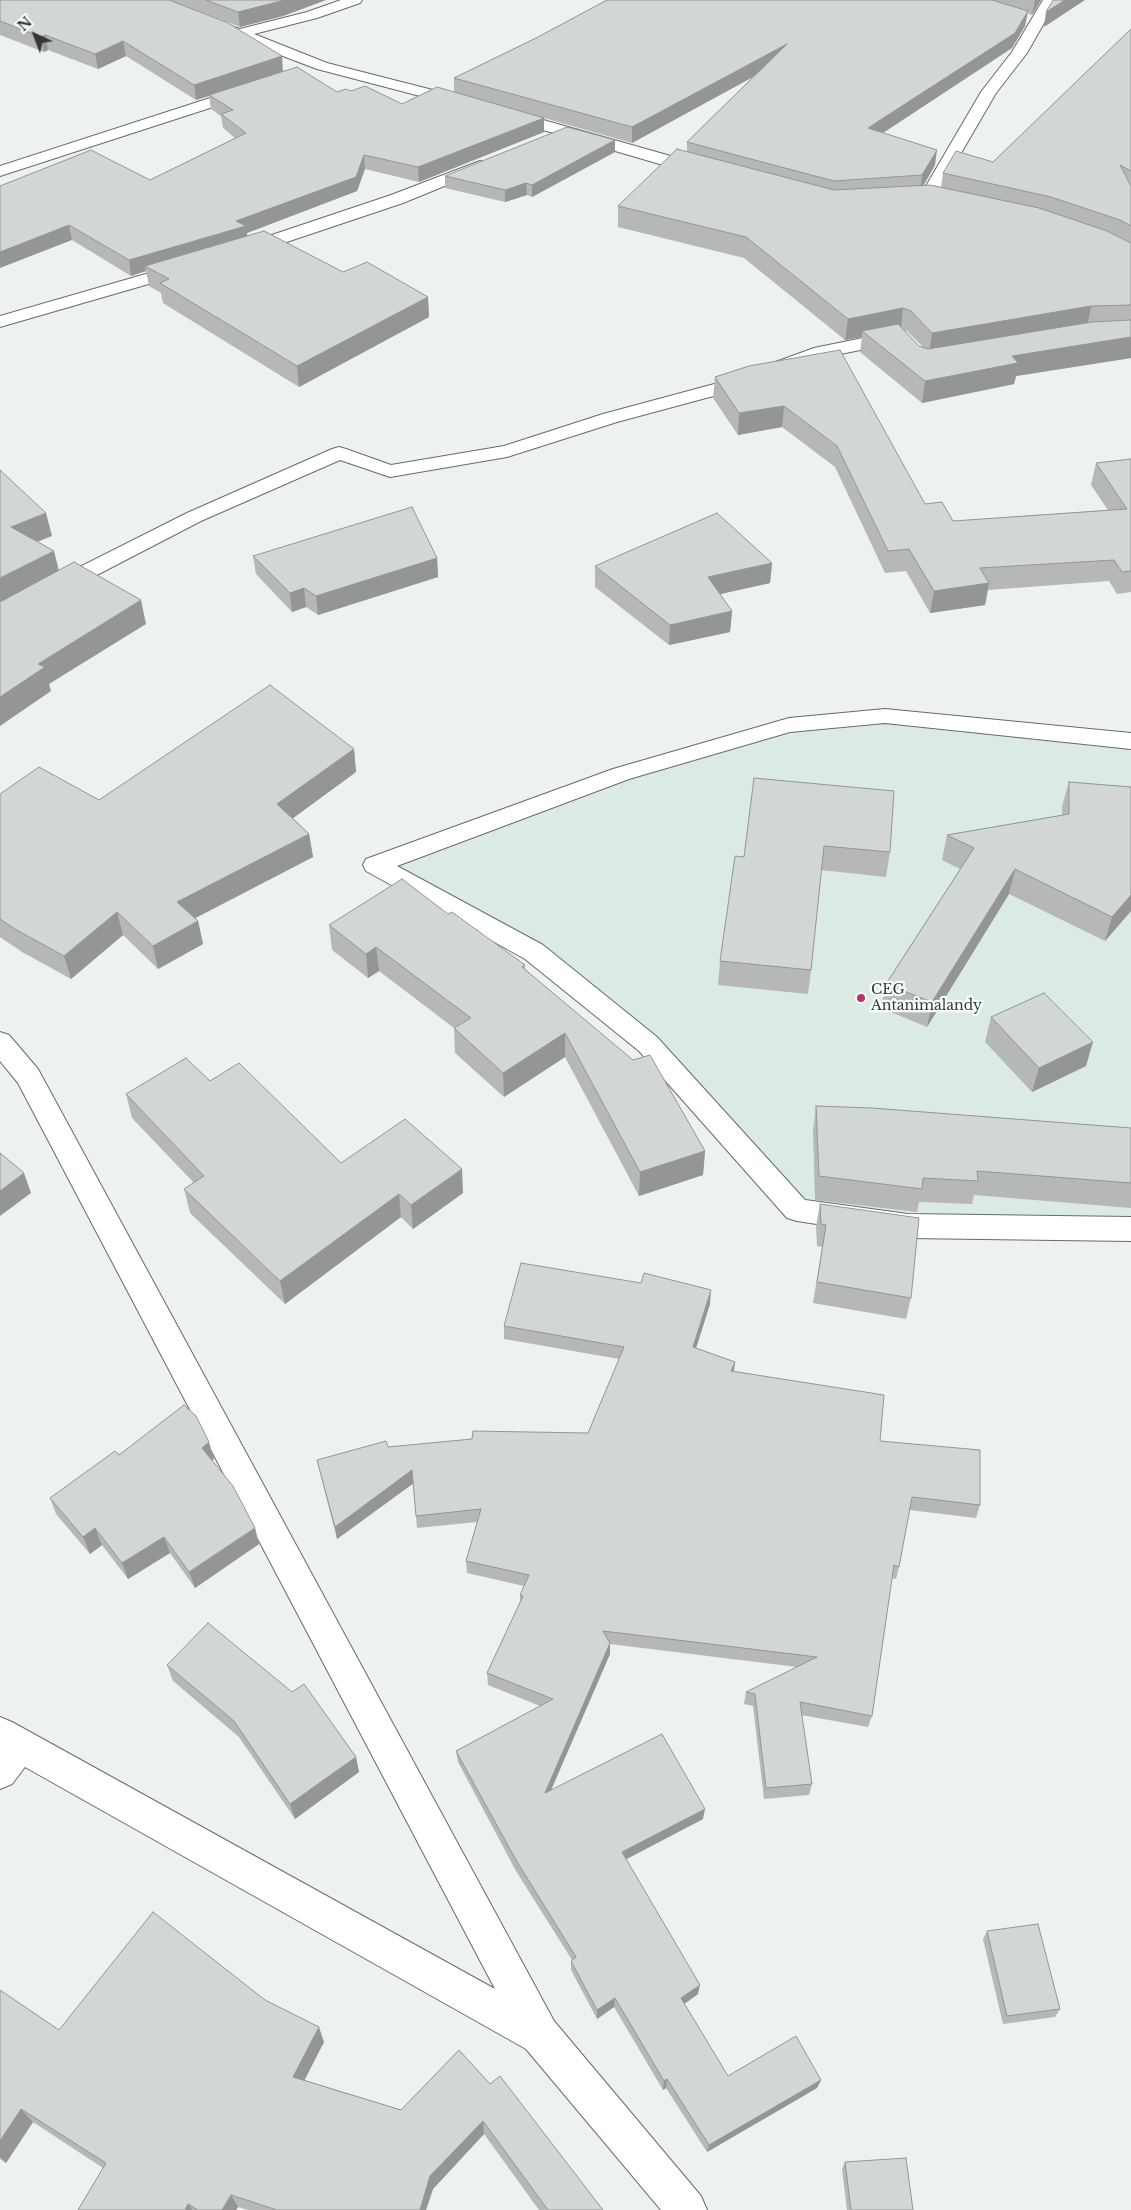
<!DOCTYPE html>
<html>
<head>
<meta charset="utf-8">
<style>
  body { margin:0 }
  #map { position:relative; width:1131px; height:2210px; overflow:hidden; background:#edf1f0; font-family:"Libre Baskerville",serif }
  canvas { display:block }
  .north { position:absolute; left:10px; top:10px; width:50px; height:50px; -webkit-text-stroke:4px #fafefd; paint-order:stroke; rotate:317deg; font-size:14px; font-weight:700; line-height:20px; text-align:center; color:#353736 }
  .north::after { content:''; display:block; margin:auto; width:18px; height:22px; background:#353736; clip-path:polygon(50% 0,100% 100%,50% 72%,0 100%) }
</style>
</head>
<body>
<div id="map">
<canvas width="1131" height="2210"></canvas>
<div class="north">N</div>
</div>
<script>
const ctx = document.querySelector('canvas').getContext('2d');
ctx.lineJoin = 'round';
function fill(path, color) { ctx.fillStyle = color; ctx.fill(path, 'evenodd'); }
const toPath = rows => new Path2D(rows.map(r => 'M' + r).join(''));
function strokePath(path, color, width, dash) { ctx.strokeStyle = color; ctx.lineWidth = width; ctx.lineCap = dash ? 'butt' : 'round'; ctx.setLineDash(dash || []); ctx.stroke(path); }
function label(font, color, halo, rows, align = 'center') {
  ctx.font = font + ' "Libre Baskerville",serif'; ctx.lineWidth = 4.5; ctx.setLineDash([]); ctx.textBaseline = 'middle'; ctx.strokeStyle = halo; ctx.fillStyle = color; for (const [text, x, y, turn = 0] of rows) {
    ctx.save(); ctx.translate(x, y); ctx.rotate((+turn || 0) * Math.PI / 180); ctx.textAlign = isNaN(turn) ? turn : align; if (halo) ctx.strokeText(text, 0, 0); ctx.fillText(text, 0, 0); ctx.restore();
  }
}
const built = toPath([
  [885,716,1131,741,1131,1229,797,1210,648,1044,534,952,375,865,621,774,789,725]
]);
const street = toPath([
  [341,0,362,0,360,3,317,18,254,34,327,63,468,99,470,102,468,105,462,107,317,69,233,37,219,31,217,28,219,25,224,24,240,29,307,12,341,0],
  [1043,0,1057,0,1027,53,996,93,935,198,933,202,927,203,921,202,919,198,981,92,1012,52,1043,0],
  [244,87,250,89,252,92,250,95,0,176,0,166,244,87],
  [508,110,706,166,708,170,706,174,694,174,502,118,500,115,502,112,508,110],
  [480,161,486,163,488,166,486,169,403,203,248,255,242,256,236,255,233,251,236,247,391,195,480,161],
  [184,263,190,264,193,268,190,272,0,327,0,316,184,263],
  [897,331,904,333,906,337,904,341,826,357,732,391,617,422,507,457,390,477,340,460,201,521,14,618,8,623,0,625,0,607,187,513,332,449,339,447,346,449,391,465,504,446,603,414,718,383,814,348,897,331],
  [885,709,1131,733,1131,749,885,723,790,732,629,779,397,866,543,945,657,1037,805,1200,908,1214,1131,1217,1131,1241,908,1238,797,1221,787,1218,639,1051,525,959,366,871,363,865,366,859,613,769,789,718,885,709],
  [0,1032,9,1035,38,1069,554,2021,701,2196,707,2210,661,2210,526,2049,25,1767,12,1784,0,1789,0,1717,12,1722,495,1989,18,1083,0,1061,0,1032]
]);
const wall = toPath([
  [0,0,283,71,337,92,351,91,402,104,454,92,454,78,536,38,607,0,1041,0,1032,15,1027,13,1025,26,1012,48,883,133,935,165,924,185,941,187,943,173,993,162,1131,29,1131,358,1016,376,1014,384,922,403,860,352,862,337,845,340,744,258,618,227,618,206,687,151,687,142,754,76,632,143,544,118,544,132,419,182,365,169,357,191,247,233,247,236,343,272,428,297,429,317,299,387,163,303,161,293,149,286,146,271,131,276,72,240,0,186,150,180,235,138,223,128,221,116,211,109,209,96,196,100,126,56,98,69,48,50,44,52,0,35],
  [904,330,908,332,923,347,919,346],
  [169,0,326,0,283,16,240,27],
  [615,140,615,152,532,197,527,195,505,202,445,188,445,176],
  [749,366,925,504,953,521,1108,510,1091,485,1096,463,1131,459,1131,592,1117,594,1109,581,988,590,985,605,930,613,906,571,885,573,835,467,782,427,738,435,713,398,715,377],
  [253,556,437,558,438,577,318,615,306,607,292,612,256,574],
  [772,563,770,583,720,594,732,611,730,632,669,645,595,587,595,566],
  [354,749,356,772,293,818,309,834,313,857,195,918,198,921,203,944,158,969,123,935,71,979,22,952,0,937,0,794,99,800],
  [754,778,890,852,886,877,821,870,811,970,808,994,718,985,720,961,744,857],
  [1069,782,1131,787,1131,911,1105,941,1009,894,927,1027,881,1008,886,984,960,869,942,860,947,835,1062,815,1062,806],
  [448,914,525,965,525,969,705,1151,703,1175,639,1196,565,1057,504,1097,455,1053,454,1028,379,971,368,978,332,950,329,925],
  [991,1017,1086,1066,1032,1092,985,1042],
  [210,1081,341,1163,463,1193,413,1229,401,1217,285,1304,190,1213,184,1189,194,1183,132,1118,126,1094],
  [816,1106,1131,1128,1131,1208,974,1195,972,1204,919,1202,917,1212,815,1200,813,1130],
  [820,1204,911,1298,906,1319,813,1303,822,1247,817,1246,816,1226],
  [710,1304,696,1348,735,1362,734,1371,880,1441,980,1505,976,1518,909,1510,899,1567,896,1579,892,1578,872,1716,868,1727,801,1715,812,1784,809,1795,764,1799,753,1706,744,1704,746,1692,797,1667,610,1644,610,1654,551,1790,703,1819,626,1859,698,1994,684,2004,728,2076,821,2080,817,2088,707,2152,666,2088,663,2090,614,2007,597,2019,571,1970,571,1961,572,1960,516,1871,458,1762,456,1751,540,1706,488,1685,487,1673,520,1603,520,1595,524,1586,467,1573,466,1561,477,1522,417,1528,413,1483,337,1539,320,1473,317,1460,388,1447,588,1433,619,1359,504,1339,504,1326],
  [119,1455,214,1459,212,1460,255,1528,259,1544,195,1588,170,1553,128,1579,102,1545,90,1554,56,1514,50,1498],
  [167,1665,356,1757,359,1772,295,1819,239,1737,173,1681],
  [987,1931,1060,2009,1055,2017,1003,2024,983,1939],
  [0,1990,59,2030,265,2000,324,2042,304,2080,401,2110,459,2050,603,2210,539,2210,484,2134,433,2189,426,2210,248,2210,238,2207,236,2210,78,2210,103,2168,33,2122,6,2163,0,2159],
  [845,2162,913,2210,847,2210,842,2169]
]);
const shadedWall = toPath([
  [285,0,326,0,283,16,240,27,238,12],
  [1035,0,1041,0,1032,15],
  [1065,0,1085,0,1044,27,1046,12],
  [1028,11,1025,26,1012,48,866,144,868,128],
  [45,35,48,50,44,52,41,37],
  [123,41,126,56,98,69,95,54],
  [787,44,786,59,632,143,632,127],
  [282,56,283,72,196,100,194,85],
  [544,118,544,132,419,182,418,167],
  [615,140,615,152,532,197,532,185],
  [937,150,935,165,920,191,922,175],
  [364,155,365,169,357,191,247,233,248,241,145,266,146,271,131,276,129,260,236,221],
  [526,183,527,195,505,202,505,190],
  [69,225,72,240,0,268,0,252],
  [428,297,429,317,299,387,297,366],
  [1091,306,1087,327,929,354,932,333],
  [903,308,901,329,862,331,862,337,845,340,848,319],
  [1131,337,1131,358,1016,376,1014,384,922,403,925,381,1012,356],
  [784,406,782,427,738,435,739,413],
  [46,513,52,536,17,550,11,527],
  [54,551,60,575,0,605,0,578],
  [437,558,438,577,318,615,316,596],
  [772,563,770,583,707,597,708,577],
  [989,583,985,605,930,613,934,591],
  [304,588,306,607,292,612,290,593],
  [141,600,146,624,49,684,51,691,0,726,0,697,38,664],
  [732,611,730,632,669,645,670,625],
  [354,749,356,772,281,827,277,804],
  [309,834,313,857,182,925,177,902],
  [1015,869,1009,894,927,1027,932,1002],
  [1131,895,1131,911,1105,941,1112,917],
  [117,912,123,935,71,979,64,956],
  [198,921,203,944,158,969,153,946],
  [376,947,379,971,368,978,366,954],
  [565,1033,565,1057,504,1097,503,1073],
  [1093,1042,1086,1066,1032,1092,1039,1068],
  [705,1151,703,1175,639,1196,640,1172],
  [462,1169,463,1193,413,1229,411,1205],
  [24,1173,31,1193,0,1216,0,1191],
  [399,1194,401,1217,285,1304,280,1281],
  [711,1290,710,1304,692,1361,693,1347],
  [735,1362,733,1375,731,1371],
  [209,1442,214,1459,207,1465,202,1448],
  [412,1470,414,1483,337,1539,335,1527],
  [95,1528,102,1545,90,1554,83,1537],
  [255,1528,259,1544,195,1588,189,1572],
  [164,1537,170,1553,128,1579,122,1563],
  [610,1643,610,1654,545,1804,545,1793],
  [356,1757,359,1772,295,1819,290,1804],
  [705,1809,703,1819,621,1862,622,1852],
  [700,1985,698,1994,680,2007,681,1998],
  [615,1998,614,2007,597,2019,597,2010],
  [319,2027,324,2042,299,2091,293,2077],
  [667,2079,666,2088,663,2090,664,2081],
  [821,2080,817,2088,707,2152,709,2145],
  [21,2109,33,2122,6,2163,0,2157,0,2141],
  [483,2121,484,2134,433,2189,426,2210,420,2210,430,2176],
  [231,2195,238,2207,236,2210,222,2210],
  [188,2204,193,2210,185,2210]
]);
const building = toPath([
  [0,0,169,0,228,23,282,56,194,85,123,41,95,54,45,35,41,37,0,21,0,0],
  [206,0,285,0,238,12,206,0],
  [607,0,992,0,1028,11,1015,33,868,128,937,150,922,175,834,181,687,142,787,44,632,127,454,78,536,38,607,0],
  [1053,0,1065,0,1046,12,1053,0],
  [1131,29,1131,171,1120,165,1131,186,1131,226,1120,220,1051,197,943,173,956,151,993,162,1131,29],
  [297,67,337,92,346,89,351,91,365,86,402,104,437,87,544,118,418,167,364,155,356,177,236,221,246,226,129,260,69,225,0,252,0,186,91,150,150,180,246,133,221,114,233,110,209,95,297,67],
  [567,127,615,140,532,185,526,183,505,190,445,176,567,127],
  [677,149,834,190,930,185,1039,208,1107,231,1131,243,1131,305,1091,306,932,333,911,311,903,308,848,319,746,237,618,206,677,149],
  [264,231,343,272,367,262,428,297,297,366,160,283,169,279,145,266,264,231],
  [1131,320,1131,337,1012,356,1018,363,925,381,862,331,898,324,919,346,928,349,1092,322,1131,320],
  [840,350,925,504,942,502,953,521,1127,509,1096,463,1131,459,1131,571,1122,572,1114,560,980,568,989,583,934,591,909,549,888,551,837,446,784,406,739,413,715,377,749,366,840,350],
  [0,470,46,513,11,527,54,551,0,578,0,470],
  [412,507,437,558,316,596,304,588,290,593,253,556,412,507],
  [717,513,772,563,708,577,732,611,670,625,595,566,717,513],
  [74,562,141,600,38,664,45,667,0,697,0,601,2,601,74,562],
  [270,685,354,749,277,804,309,834,177,902,198,921,153,946,117,912,64,956,15,929,0,919,0,794,39,767,99,800,270,685],
  [754,778,894,791,890,852,824,846,811,970,720,961,735,856,744,857,754,778],
  [1069,782,1131,787,1131,895,1112,917,1015,869,932,1002,886,984,974,848,947,835,1069,814,1069,782],
  [402,879,448,914,452,912,525,965,522,967,633,1060,650,1055,705,1151,640,1172,565,1033,503,1073,454,1028,471,1018,376,947,366,954,329,925,402,879],
  [1044,993,1093,1042,1039,1068,991,1017,1044,993],
  [186,1058,210,1081,239,1063,341,1163,405,1119,462,1169,411,1205,399,1194,280,1281,184,1189,204,1176,126,1094,186,1058],
  [816,1106,872,1108,1131,1128,1131,1183,977,1171,978,1181,923,1178,922,1189,819,1176,816,1106],
  [0,1153,24,1173,0,1191,0,1153],
  [820,1204,919,1218,911,1298,817,1282,826,1225,821,1224,820,1204],
  [521,1263,641,1283,644,1273,711,1290,693,1347,735,1362,731,1371,884,1395,880,1441,980,1450,980,1505,912,1497,899,1567,894,1565,872,1716,800,1702,812,1784,766,1788,755,1694,746,1692,817,1657,603,1631,610,1643,545,1793,662,1734,705,1809,622,1852,700,1985,681,1998,728,2076,796,2036,821,2080,709,2145,667,2079,664,2081,615,1998,597,2010,571,1961,576,1957,516,1860,456,1751,553,1699,487,1673,523,1596,520,1595,529,1575,466,1561,481,1509,416,1516,412,1470,335,1527,317,1460,386,1441,388,1447,472,1439,473,1431,588,1433,624,1347,504,1326,521,1263],
  [184,1405,196,1416,209,1442,202,1448,233,1486,255,1528,189,1572,164,1537,122,1563,95,1528,83,1537,50,1498,115,1451,119,1455,184,1405],
  [208,1623,292,1692,304,1684,356,1757,290,1804,234,1721,167,1665,208,1623],
  [153,1912,265,2000,319,2027,293,2077,401,2110,459,2050,490,2084,500,2076,603,2210,548,2210,483,2121,430,2176,420,2210,277,2210,231,2195,222,2210,198,2210,188,2204,185,2210,78,2210,106,2163,21,2109,0,2141,0,1990,59,2030,153,1912],
  [1038,1924,1060,2009,1007,2016,987,1931,1038,1924],
  [906,2158,913,2210,851,2210,845,2162,906,2158]
]);
const markers = [
  [861,998,5,"#bb316b"]
];
const poiNames = [
  ["CEG",871,990],
  ["Antanimalandy",871,1006]
];
fill(built, '#dceae6');
strokePath(street, '#676b6a', 2);
fill(street, '#fff');
fill(wall, '#b5b8b7');
fill(shadedWall, '#939695');
fill(building, '#d2d6d5');
strokePath(building, '#939695', 1);
for (const [x, y, r, color] of markers) { const dot = new Path2D(); dot.arc(x, y, r, 0, 2 * Math.PI); ctx.fillStyle = color; ctx.fill(dot); strokePath(dot, '#fafefd', 2); }
label('14px', '#353736', '#fafefd', poiNames, 'left');
</script>
</body>
</html>
